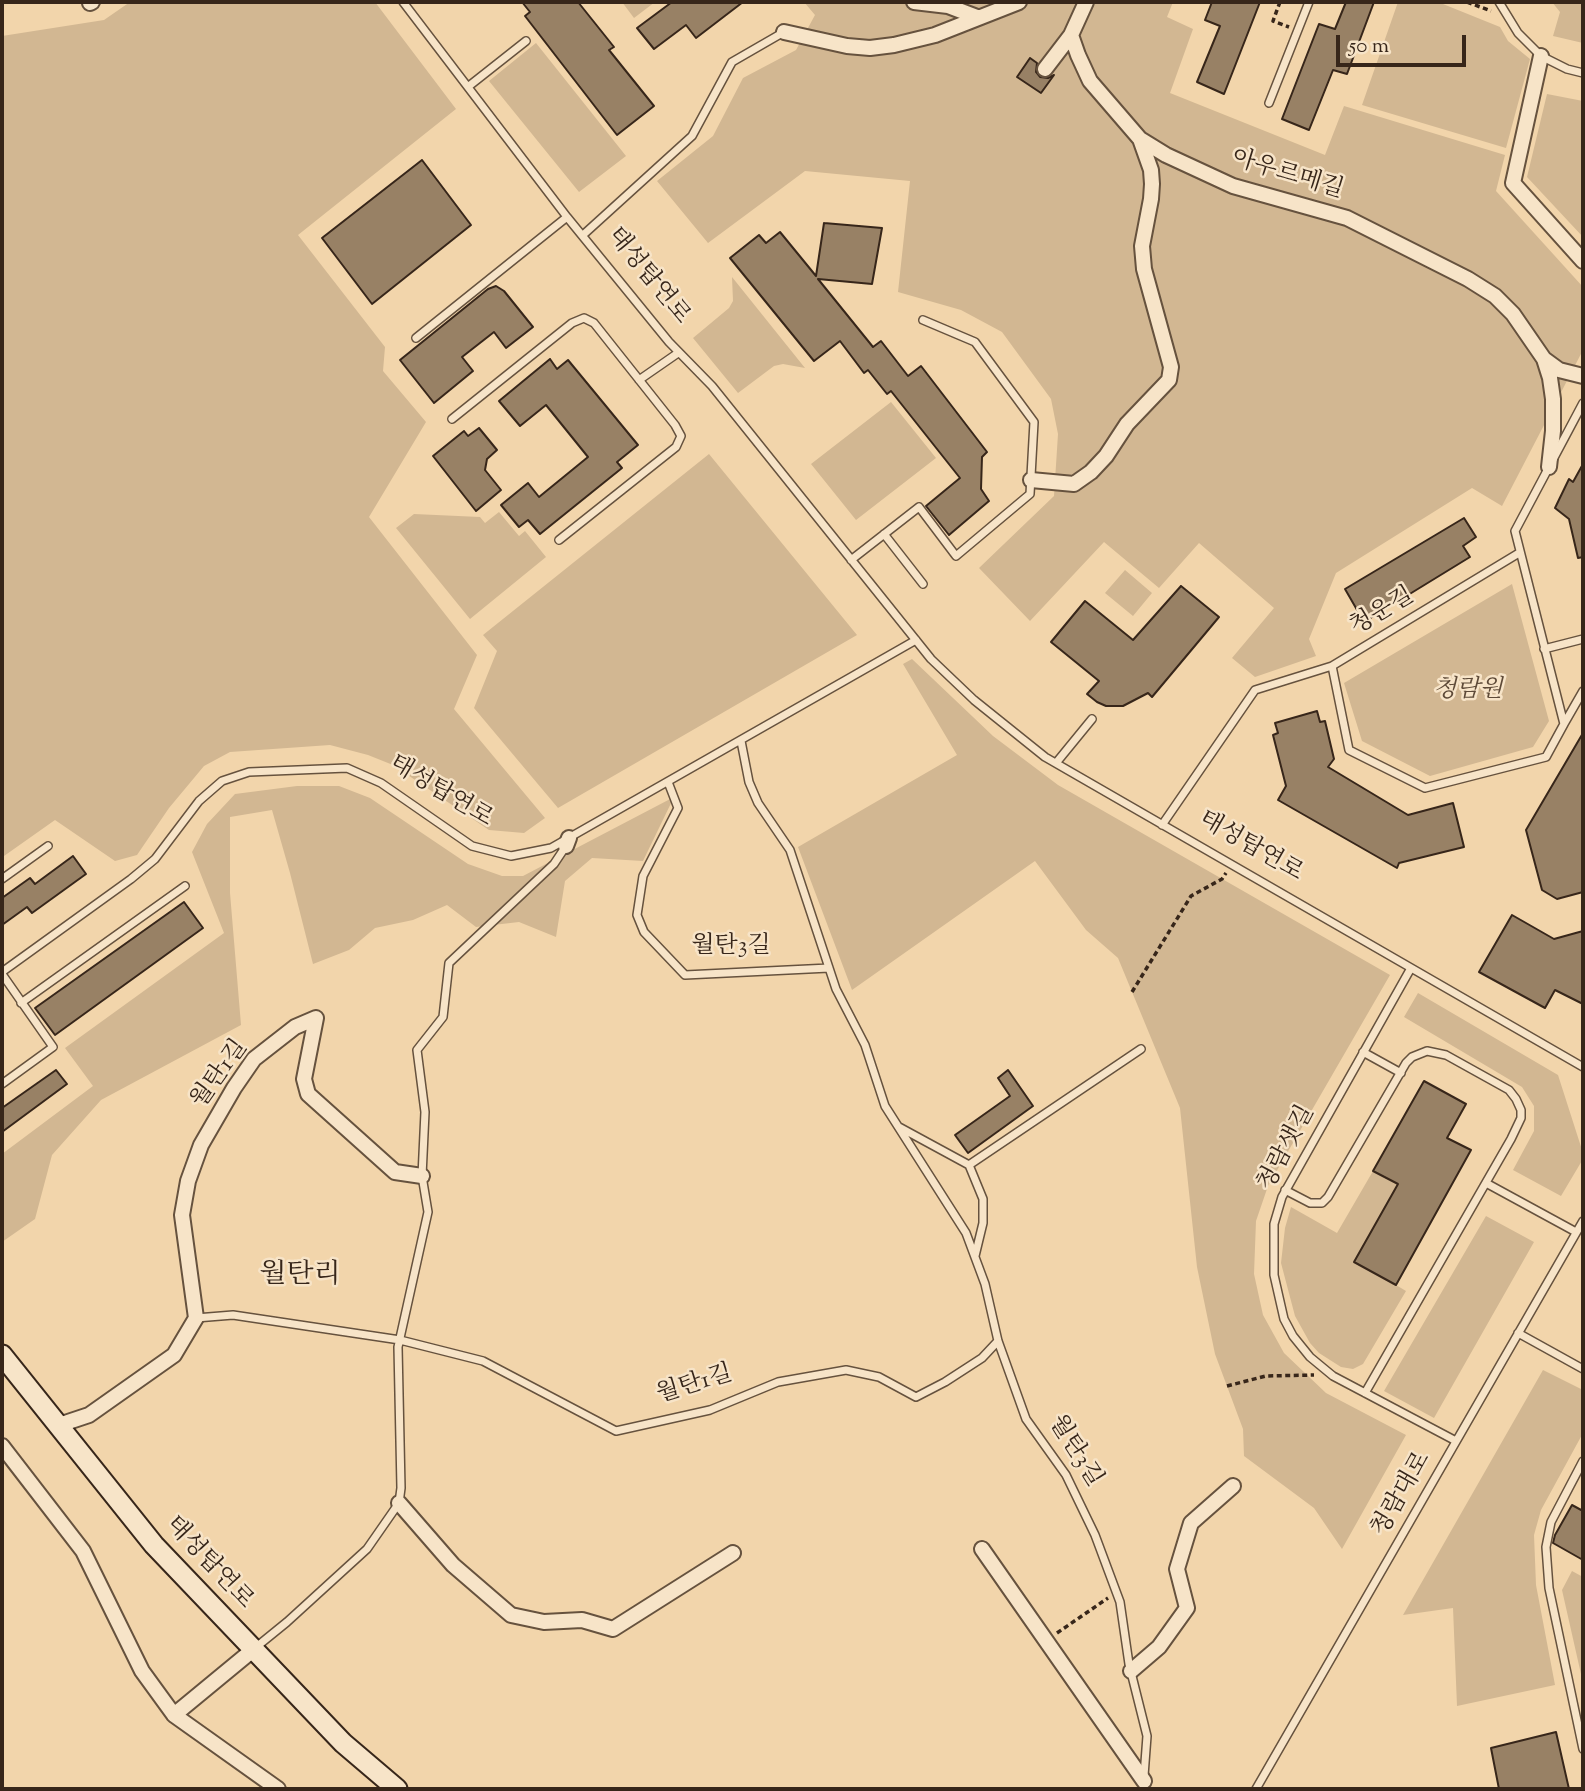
<!DOCTYPE html>
<html>
<head>
<meta charset="utf-8">
<style>
  body { margin:0 }
  #map { position:relative; width:1585px; height:1791px; overflow:hidden; background:#f2d5ab; font-family:"Sorts Mill Goudy",serif }
  canvas { display:block }
  .frame { position:absolute; inset:0; border:4px solid #37261a; pointer-events:none }
  .scale { position:absolute; left:1336px; top:35px; width:130px; height:32px; box-sizing:border-box; border:4px solid #37261a; border-top:0; padding-left:9px; font-size:21px; line-height:24px; white-space:nowrap; color:#37261a; -webkit-text-stroke:5px #f7e4c8; paint-order:stroke }
</style>
</head>
<body>
<div id="map">
<canvas width="1585" height="1791"></canvas>
<div class="frame"></div>
<div class="scale">50 m</div>
</div>
<script>
const ctx = document.querySelector('canvas').getContext('2d');
ctx.lineJoin = 'round';
function fill(path, color) { ctx.fillStyle = color; ctx.fill(path, 'evenodd'); }
const toPath = rows => new Path2D(rows.map(r => 'M' + r).join(''));
function strokePath(path, color, width, dash) { ctx.strokeStyle = color; ctx.lineWidth = width; ctx.lineCap = dash ? 'butt' : 'round'; ctx.setLineDash(dash || []); ctx.stroke(path); }
function label(font, color, halo, rows, align = 'center') {
  ctx.font = font + ' "Sorts Mill Goudy","Noto Serif KR",serif'; ctx.lineWidth = 5; ctx.setLineDash([]); ctx.textBaseline = 'middle'; ctx.strokeStyle = halo; ctx.fillStyle = color; for (const [text, x, y, turn = 0] of rows) {
    ctx.save(); ctx.translate(x, y); ctx.rotate((+turn || 0) * Math.PI / 180); ctx.textAlign = isNaN(turn) ? turn : align; if (halo) ctx.strokeText(text, 0, 0); ctx.fillText(text, 0, 0); ctx.restore();
  }
}
const green = toPath([
  [130,2,375,2,456,109,298,235,385,347,383,371,426,422,369,517,477,655,454,709,545,818,524,833,489,830,393,765,368,755,330,745,230,752,204,766,169,808,137,855,115,861,55,820,4,856,2,853,2,36,104,20],
  [622,2,655,2,634,18],
  [804,2,1173,2,1167,17,1193,29,1170,93,1325,155,1344,106,1505,155,1496,191,1583,287,1583,350,1502,506,1472,488,1336,573,1309,639,1316,656,1255,677,1232,658,1274,608,1199,543,1159,588,1104,542,1030,621,979,568,1054,496,1058,434,1051,399,1002,332,961,310,898,292,910,181,805,171,708,243,657,181,713,136,743,78,796,50,815,15],
  [1398,2,1438,2,1500,27,1508,41,1530,59,1506,148,1362,105],
  [1552,2,1583,2,1583,43,1553,36,1560,12],
  [536,43,626,156,579,192,489,81],
  [1547,94,1583,101,1583,237,1527,177],
  [732,277,805,368,783,364,774,366,738,393,693,338,729,308,733,301],
  [891,402,936,458,856,520,811,464],
  [709,454,857,635,558,808,474,708,497,651,483,635],
  [499,512,519,536,525,531,546,557,470,619,396,528,414,514,480,517,485,523],
  [1125,570,1152,593,1133,616,1105,593],
  [1512,584,1549,721,1533,747,1430,776,1362,741,1344,683],
  [912,659,993,736,1058,785,1390,975,1268,1186,1256,1221,1254,1274,1263,1315,1284,1353,1326,1393,1406,1435,1342,1549,1314,1508,1244,1456,1243,1429,1215,1354,1197,1267,1180,1108,1118,958,1086,930,1035,861,852,990,798,847,957,755,903,664],
  [297,786,339,786,370,798,468,864,502,876,523,876,674,797,643,861,592,858,565,881,556,937,519,922,476,927,447,905,413,920,375,928,349,950,313,964,290,873,272,810,230,817,230,893,241,1025,101,1100,52,1155,35,1219,2,1242,2,1154,93,1086,65,1048,224,933,192,852,207,824,235,794],
  [1418,993,1558,1075,1583,1153,1583,1159,1561,1196,1513,1170,1534,1131,1534,1106,1522,1087,1404,1017],
  [1373,1171,1398,1184,1396,1285,1406,1291,1363,1364,1353,1369,1341,1367,1319,1353,1310,1343,1295,1316,1281,1263,1285,1228,1291,1207,1337,1233],
  [1486,1216,1534,1242,1434,1418,1384,1391],
  [1543,1370,1583,1390,1583,1433,1541,1510,1534,1535,1536,1585,1555,1685,1457,1706,1453,1608,1403,1615],
  [1572,1571,1583,1577,1583,1683,1562,1590]
]);
const building = toPath([
  [522,2,578,2,614,47,609,50,654,106,617,135,525,16,530,12,522,2],
  [672,2,743,2,696,38,686,25,654,49,637,28,672,2],
  [1212,2,1260,2,1224,94,1197,82,1220,26,1205,20,1212,2],
  [1346,2,1374,2,1347,74,1333,70,1309,130,1282,119,1319,24,1335,29,1346,2],
  [1030,58,1037,63,1036,72,1040,77,1048,78,1054,75,1041,93,1017,77,1030,58],
  [422,160,471,225,372,304,322,238,422,160],
  [824,223,882,228,872,284,818,279,873,347,881,341,908,376,921,366,987,452,982,457,981,489,989,501,949,535,926,506,960,478,891,391,887,394,868,370,864,373,840,341,814,361,730,258,759,235,766,243,780,232,816,276,824,223],
  [496,286,504,291,533,327,506,348,494,332,462,357,473,371,434,403,400,360,488,289,496,286],
  [550,359,557,369,568,360,638,445,617,462,622,468,540,534,528,520,519,527,501,505,528,483,539,497,588,457,546,405,520,426,499,401,550,359],
  [479,428,497,450,487,459,485,470,501,490,476,511,433,456,464,431,468,436,479,428],
  [1583,464,1583,557,1578,558,1569,519,1555,508,1569,479,1573,482,1583,464],
  [1464,518,1476,537,1463,546,1470,557,1364,622,1345,589,1464,518],
  [1181,586,1219,617,1152,697,1148,693,1123,706,1106,706,1097,702,1087,694,1099,681,1051,642,1085,601,1133,640,1181,586],
  [1317,711,1320,722,1325,721,1334,759,1328,767,1408,815,1453,803,1464,847,1399,863,1397,868,1278,800,1286,786,1273,735,1278,733,1275,723,1317,711],
  [1583,733,1583,892,1557,899,1542,890,1526,830,1583,733],
  [73,856,86,874,32,913,27,907,2,925,2,898,30,878,35,884,73,856],
  [184,902,203,928,55,1035,35,1008,184,902],
  [1512,915,1554,939,1583,931,1583,1004,1555,990,1545,1008,1479,972,1512,915],
  [56,1070,67,1084,2,1132,2,1108,56,1070],
  [1008,1070,1033,1106,968,1153,955,1135,1010,1096,998,1078,1008,1070],
  [1424,1081,1466,1104,1447,1138,1471,1150,1396,1285,1354,1262,1398,1184,1373,1171,1424,1081],
  [1572,1505,1583,1511,1583,1560,1553,1543,1555,1535,1572,1505],
  [1556,1732,1569,1789,1499,1789,1491,1748,1556,1732]
]);
const path = toPath([
  [1280,2,1273,21,1289,27],
  [1467,2,1491,11],
  [1132,992,1191,896,1222,879,1226,873],
  [1227,1386,1266,1376,1314,1375],
  [1057,1633,1108,1598]
]);
const lane = toPath([
  [403,2,567,217,669,342,712,386,931,659,974,700,1045,757,1583,1067],
  [1499,2,1518,33,1541,56,1567,69,1583,73],
  [469,86,526,41],
  [1269,103,1309,2],
  [583,235,692,136,732,62,784,32],
  [416,338,567,217],
  [639,380,678,353],
  [452,419,572,323,584,318,594,323,675,425,681,436,676,447,559,540],
  [884,534,923,584],
  [851,560,919,507,956,556,1030,494,1034,422,975,342,923,320],
  [1544,649,1583,639],
  [1332,666,1349,750,1425,788,1546,757,1564,724,1515,531,1583,403],
  [1564,724,1583,691],
  [741,741,749,782,758,803,790,850,836,989,865,1045,885,1106,966,1233,985,1284,998,1341,1026,1419,1066,1475,1095,1535,1120,1602,1129,1664,1147,1736,1143,1789],
  [1056,763,1092,719],
  [668,782,678,808,643,876,637,915,644,932,685,975,829,968],
  [1162,825,1255,690,1332,666,1519,553],
  [2,879,48,846],
  [1411,968,1282,1197,1274,1224,1274,1275,1284,1319,1293,1336,1310,1357,1333,1376,1456,1441],
  [2,972,131,879,155,859,199,801,222,781,249,772,347,768,381,783,472,846,511,856,551,848,916,640],
  [2,974,53,1047,2,1084],
  [21,1003,185,886],
  [1363,1052,1401,1073],
  [899,1127,969,1165],
  [1486,1183,1576,1232],
  [1285,1190,1310,1203,1322,1203,1328,1197,1406,1063,1412,1057,1427,1051,1446,1055,1509,1090,1516,1099,1521,1110,1521,1118,1511,1139,1365,1393],
  [975,1256,983,1223,983,1199,969,1165,1141,1049],
  [196,1318,233,1315,400,1340,483,1361,616,1431,710,1410,778,1382,846,1370,879,1377,916,1397,945,1382,982,1358,998,1341],
  [1518,1333,1583,1369],
  [1583,1461,1551,1522,1546,1547,1549,1588,1583,1749],
  [255,1648,287,1622,367,1549,399,1503,401,1488,398,1347,428,1212,422,1176,425,1112,417,1050,443,1017,449,963,554,864,566,846],
  [1256,1789,1583,1221]
]);
const street = toPath([
  [914,2,948,6,977,17],
  [1086,2,1071,35,1078,55,1090,81,1140,139,1166,155,1233,186,1347,218,1468,279,1495,296,1513,314,1544,359,1559,370,1583,376],
  [90,3,92,2],
  [784,32,847,46,870,48,894,45,935,35,1019,2],
  [1541,56,1513,183,1583,261],
  [1045,69,1071,35],
  [1544,359,1550,378,1553,399,1553,431,1549,467],
  [1031,480,1074,484,1091,472,1106,456,1127,424,1169,380,1171,367,1144,269,1142,246,1151,199,1152,184,1151,170,1140,139],
  [566,846,569,838],
  [59,1425,89,1415,174,1355,196,1318,182,1215,188,1181,201,1145,234,1088,254,1059,295,1027,316,1018,304,1079,308,1094,395,1172,422,1176],
  [2,1446,83,1551,142,1671,174,1715,254,1649],
  [399,1503,453,1565,511,1615,544,1622,582,1620,613,1629,733,1553],
  [982,1549,1144,1781],
  [1131,1671,1159,1647,1187,1608,1177,1569,1191,1523,1233,1486],
  [174,1715,278,1789]
]);
const secondary = toPath([
  [2,1355,154,1545,343,1743,397,1789]
]);
const streetNames = [
  ["아우르메길",1287,176,17],
  ["태성탑연로",647,277,51],
  ["청운길",1383,613,-31],
  ["태성탑연로",440,793,31],
  ["태성탑연로",1250,848,30],
  ["월탄3길",731,948],
  ["월탄1길",221,1075,-54],
  ["청람샛길",1288,1149,-62],
  ["월탄1길",695,1386,-17],
  ["월탄3길",1074,1452,58],
  ["청람대로",1403,1495,-60],
  ["태성탑연로",208,1564,47]
];
const parkNames = [
  ["청람원",1468,692]
];
const quarterNames = [
  ["월탄리",300,1277]
];
fill(green, '#d2b792');
fill(building, '#988165');
strokePath(building, '#37261a', 2);
strokePath(lane, '#66523e', 10);
strokePath(street, '#66523e', 18);
strokePath(secondary, '#37261a', 23);
strokePath(path, '#37261a', 3.5, [5, 3.5]);
strokePath(lane, '#f7e4c8', 7);
strokePath(street, '#f7e4c8', 14);
strokePath(secondary, '#f7e4c8', 19);
label('24px', '#37261a', '#f7e4c8', streetNames);
label('italic 24px', '#5e4a38', '#f7e4c8', parkNames);
label('28px', '#37261a', '#f7e4c8', quarterNames);
</script>
</body>
</html>
